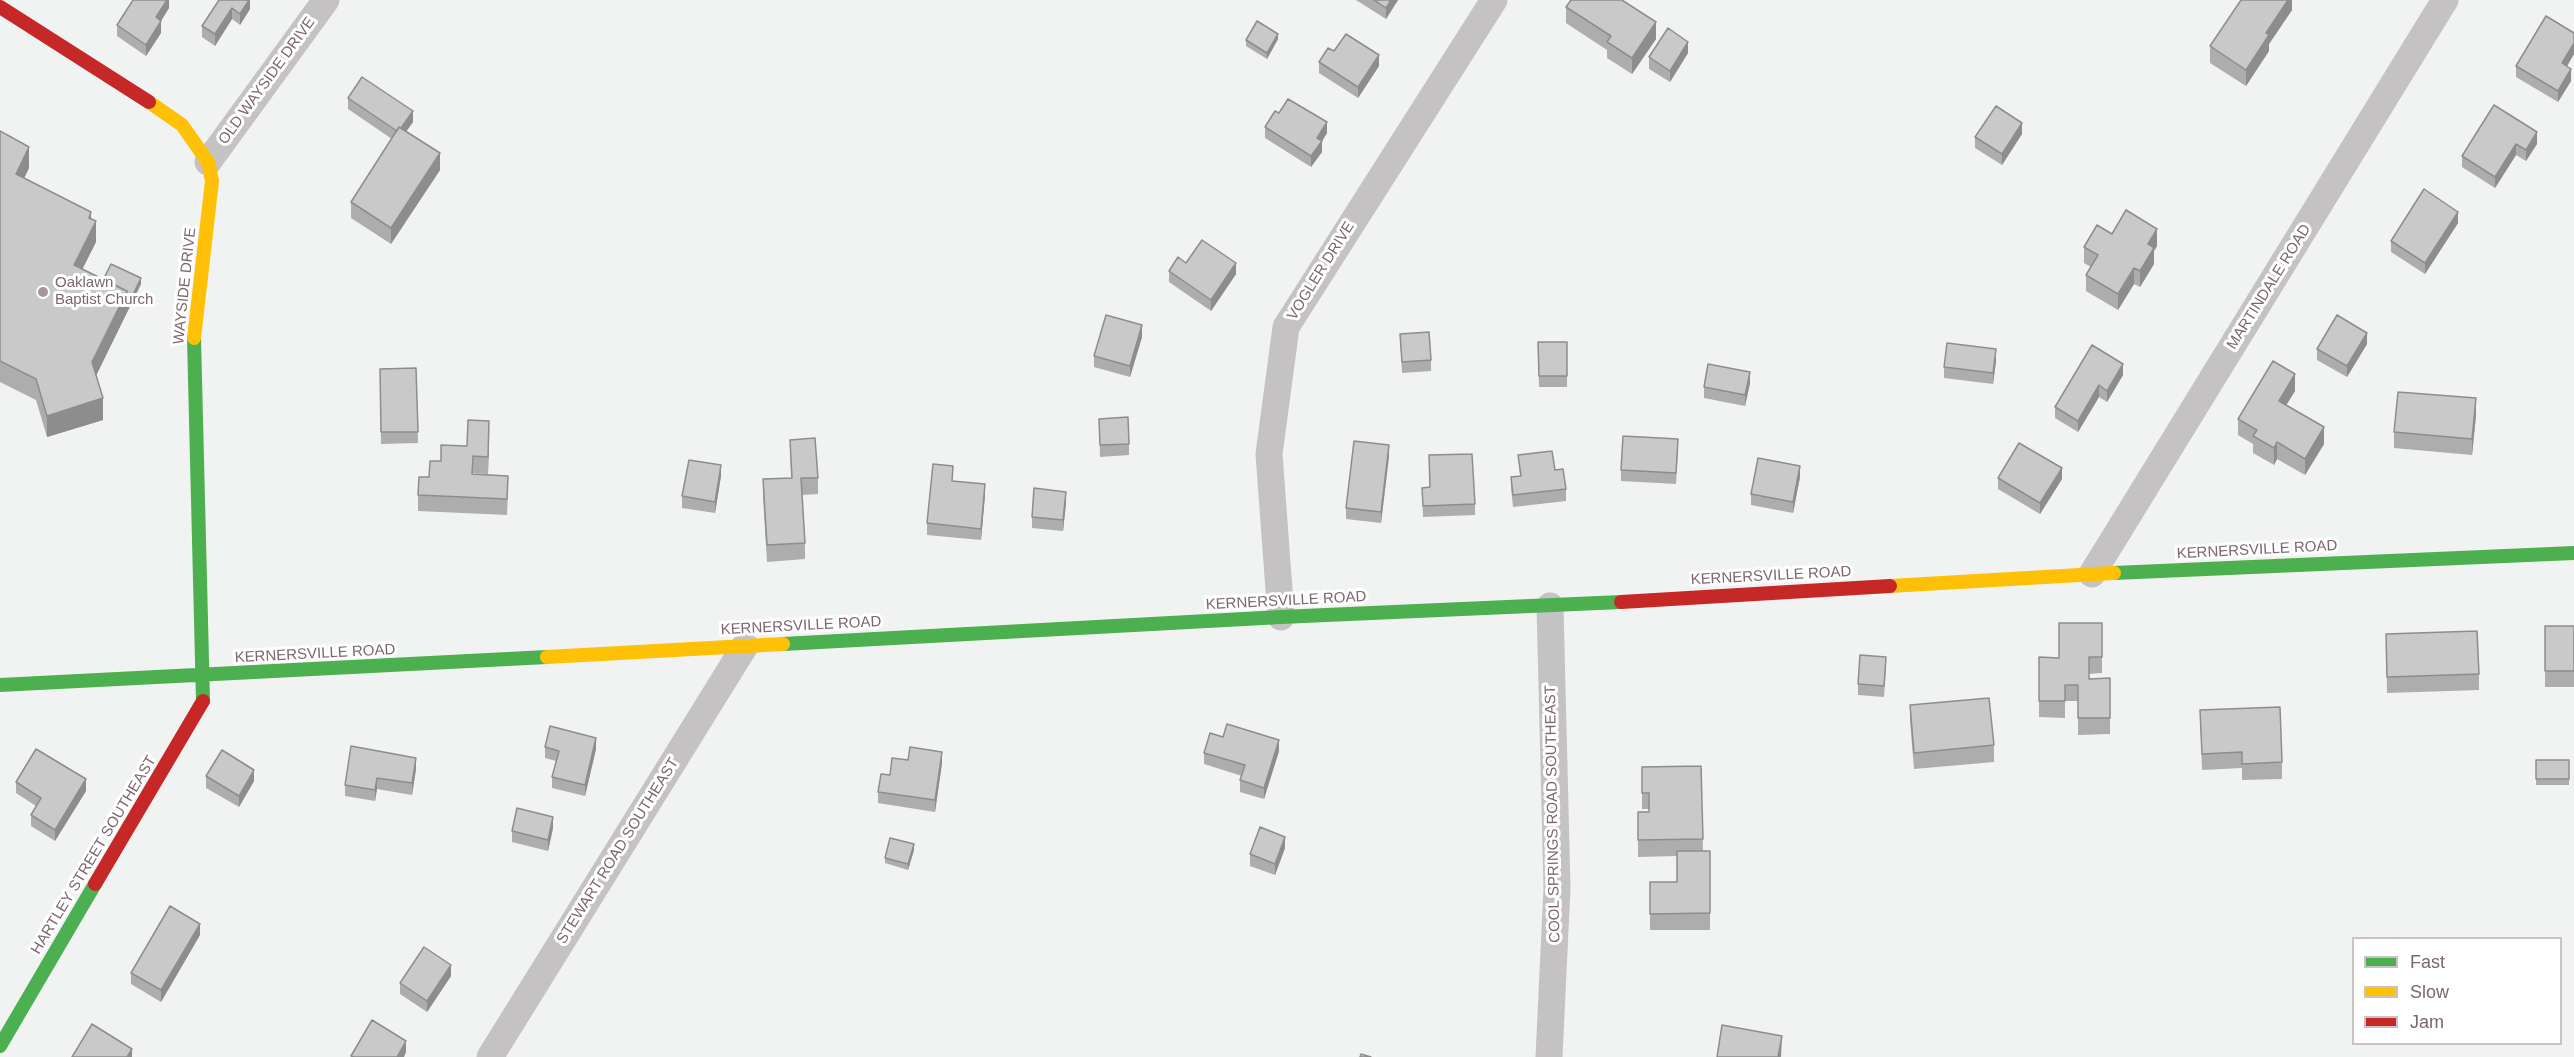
<!DOCTYPE html>
<html>
<head>
<meta charset="utf-8">
<style>
  body { margin:0 }
  #map { position:relative; width:2574px; height:1057px; overflow:hidden; background:#f1f2f2; font-family:Arial,sans-serif }
  canvas { display:block }
  .legend { position:absolute; left:2352px; top:937px; width:210px; height:108px; box-sizing:border-box; background:#fff; border:2px solid #cbc2c6; margin:0; padding:8px 10px; list-style:none; font-size:18px; color:#7d6671 }
  .legend li { display:flex; align-items:center; gap:12px; height:30px }
  .legend b { width:30px; border:2px solid #cbc2c6 }
</style>
</head>
<body>
<div id="map">
<canvas width="2574" height="1057"></canvas>
<ul class="legend">
<li><b style="height:8px;background:#4caf50"></b>Fast</li>
<li><b style="height:8px;background:#ffc107"></b>Slow</li>
<li><b style="height:8px;background:#c62828"></b>Jam</li>
</ul>
</div>
<script>
const ctx = document.querySelector('canvas').getContext('2d');
ctx.lineJoin = 'round';
const toPath = rows => new Path2D(rows.map(r => 'M' + r).join(''));
function strokePath(path, color, width, dash) { ctx.strokeStyle = color; ctx.lineWidth = width; ctx.lineCap = dash ? 'butt' : 'round'; ctx.setLineDash(dash || []); ctx.stroke(path); }
function fill(path, color) { ctx.fillStyle = color; ctx.fill(path, 'evenodd'); }
function label(font, color, halo, rows, align = 'center') {
  ctx.font = font + ' Arial,sans-serif'; ctx.lineWidth = 6; ctx.setLineDash([]); ctx.textBaseline = 'middle'; ctx.strokeStyle = halo; ctx.fillStyle = color; for (const [text, x, y, turn = 0] of rows) {
    ctx.save(); ctx.translate(x, y); ctx.rotate((+turn || 0) * Math.PI / 180); ctx.textAlign = isNaN(turn) ? turn : align; if (halo) ctx.strokeText(text, 0, 0); ctx.fillText(text, 0, 0); ctx.restore();
  }
}
const street = toPath([
  [208,162,326,0],
  [2092,574,2445,0],
  [1281,617,1269,454,1286,327,1494,0],
  [490,1057,745,646],
  [1549,1057,1557,888,1550,606]
]);
const fast = toPath([
  [194,338,203,701],
  [2114,573,2574,553],
  [783,644,1281,617,1621,602],
  [0,685,547,657],
  [0,1046,95,884]
]);
const slow = toPath([
  [149,102,182,125,208,162,212,181,194,338],
  [1890,586,2114,573],
  [547,657,783,644]
]);
const jam = toPath([
  [0,7,149,102],
  [1621,602,1890,586],
  [95,884,203,701]
]);
const wall = toPath([
  [169,0,169,8,161,21,161,33,146,56,117,36,117,25],
  [219,0,250,0,250,9,240,25,232,19,215,46,202,37,202,26],
  [1356,0,1398,0,1386,19],
  [2292,0,2292,10,2269,44,2269,51,2246,86,2210,63,2210,46],
  [1566,7,1656,39,1632,74,1607,58,1607,50,1566,23],
  [2574,33,2574,54,2566,66,2571,81,2558,102,2516,77,2516,66],
  [1278,39,1267,59,1246,46,1246,40],
  [1334,51,1379,66,1358,98,1319,73,1319,62],
  [1688,53,1670,82,1649,69,1649,57],
  [348,98,413,122,406,131,440,170,391,244,351,218,351,202,392,139,348,109],
  [2494,105,2537,144,2526,161,2516,155,2495,188,2462,167,2462,156],
  [1279,113,1327,133,1322,141,1322,152,1311,167,1265,138,1265,127],
  [0,131,29,168,24,178,91,219,96,242,82,269,103,280,141,284,96,375,103,420,47,437,36,400,0,382],
  [2022,134,2002,165,1975,148,1975,137],
  [2458,223,2425,274,2391,252,2391,241],
  [2112,234,2157,246,2154,251,2154,264,2140,287,2134,284,2118,310,2086,291,2086,275,2091,267,2084,263,2084,247],
  [1186,263,1236,274,1211,311,1169,282,1169,271],
  [1400,334,1431,360,1431,371,1402,373],
  [1142,337,1130,377,1094,367,1094,356],
  [1538,342,1567,342,1567,387,1539,387],
  [2367,344,2347,377,2317,360,2317,349],
  [2092,345,2123,375,2107,402,2099,397,2078,432,2055,418,2055,407],
  [1996,361,1993,384,1944,378,1944,367],
  [416,368,418,443,381,444,380,369],
  [1750,383,1745,406,1704,398,1704,387],
  [2295,391,2286,405,2324,444,2305,475,2277,459,2274,465,2253,453,2253,444,2238,435,2238,419],
  [2476,415,2472,455,2394,448,2394,432],
  [1099,419,1129,444,1129,455,1100,457],
  [489,437,488,474,473,473,473,474,508,492,507,515,418,511,418,495,441,461,467,446],
  [790,440,818,478,818,494,802,495,805,543,805,559,767,562,763,496,763,479,791,478],
  [1678,450,1676,484,1621,481,1621,470],
  [1518,455,1555,470,1566,489,1566,501,1513,507,1511,488,1511,477,1520,476],
  [1389,456,1381,523,1346,519,1346,508],
  [721,476,715,513,682,508,682,496],
  [1800,477,1793,513,1751,505,1751,494],
  [1998,478,2062,479,2040,514,1998,489],
  [953,481,985,495,981,540,927,535,927,523],
  [1422,488,1475,504,1475,515,1423,517],
  [1066,503,1063,531,1032,528,1032,517],
  [2102,623,2102,673,2089,674,2089,679,2110,678,2110,734,2078,735,2078,701,2065,701,2065,718,2039,717,2039,657,2059,658],
  [2545,626,2574,626,2574,687,2545,687],
  [2386,634,2479,674,2479,690,2387,693],
  [1886,668,1884,697,1858,695,1858,684],
  [1910,705,1994,745,1994,762,1914,769,1910,721],
  [2200,710,2282,762,2282,779,2242,780,2242,768,2202,770],
  [1223,737,1279,751,1264,799,1240,792,1240,780,1242,776,1204,764,1204,753],
  [545,747,596,749,585,796,552,788,552,777,556,761,545,758],
  [908,760,942,763,935,812,878,803,878,792,890,775],
  [2536,760,2569,760,2569,785,2536,785],
  [1701,766,1703,851,1710,851,1710,930,1650,930,1650,882,1677,882,1677,856,1638,857,1638,812,1649,812,1649,809,1642,809,1642,767],
  [416,769,412,795,377,789,375,801,345,796,345,785],
  [206,776,254,781,239,807,206,788],
  [16,782,86,791,55,841,31,826,31,815,36,806,16,793],
  [553,828,548,851,512,842,512,831],
  [1285,848,1275,875,1250,866,1250,854],
  [914,850,908,870,885,863,885,858],
  [200,935,161,1002,131,984,131,973],
  [451,976,427,1012,400,994,400,983]
]);
const shadedWall = toPath([
  [167,0,169,0,169,8,156,29,156,17],
  [249,0,250,0,250,9,240,25,240,14],
  [1391,0,1398,0,1386,19,1386,8],
  [2288,0,2292,0,2292,10,2269,44,2269,51,2246,86,2246,70,2266,33],
  [232,8,232,19,215,46,215,34],
  [161,21,161,33,146,56,146,45],
  [1656,22,1656,39,1632,74,1632,58],
  [1278,34,1278,39,1267,59,1267,53],
  [1688,42,1688,53,1670,82,1670,71],
  [2574,43,2574,54,2562,75,2562,63],
  [1379,55,1379,66,1358,98,1358,87],
  [2571,69,2571,81,2558,102,2558,91],
  [413,111,413,122,398,143,398,132],
  [1327,122,1327,133,1321,143,1322,141,1322,152,1311,167,1311,156,1317,138],
  [2022,123,2022,134,2002,165,2002,154],
  [2537,132,2537,144,2526,161,2526,150],
  [2516,144,2516,155,2495,188,2495,177],
  [29,147,29,168,16,195,16,174],
  [440,153,440,170,391,244,391,228],
  [91,212,91,230,96,221,96,242,74,286,74,265,89,218],
  [2458,212,2458,223,2425,274,2425,263],
  [2157,229,2157,246,2154,251,2154,264,2140,287,2140,271,2148,244],
  [1236,263,1236,274,1211,311,1211,300],
  [2134,268,2134,284,2118,310,2118,294],
  [141,278,141,284,92,384,92,362,127,291],
  [1142,325,1142,337,1130,377,1130,366],
  [2367,333,2367,344,2347,377,2347,366],
  [1996,349,1996,361,1993,384,1993,373],
  [2123,364,2123,375,2107,402,2107,391],
  [1750,372,1750,383,1745,406,1745,395],
  [2295,374,2295,391,2279,417,2279,401],
  [2099,385,2099,397,2078,432,2078,421],
  [103,398,103,420,47,437,47,416],
  [2476,398,2476,415,2472,455,2472,439],
  [489,421,489,437,488,474,488,457],
  [2324,427,2324,444,2305,475,2305,459],
  [2277,442,2277,459,2274,465,2274,448],
  [1389,445,1389,456,1381,523,1381,512],
  [721,465,721,476,715,513,715,502],
  [1800,466,1800,477,1793,513,1793,502],
  [2062,468,2062,479,2040,514,2040,503],
  [985,484,985,495,981,540,981,529],
  [1066,492,1066,503,1063,531,1063,520],
  [596,738,596,749,585,796,585,785],
  [1279,740,1279,751,1264,799,1264,788],
  [942,752,942,763,935,812,935,800],
  [416,758,416,769,412,795,412,783],
  [254,770,254,781,239,807,239,796],
  [377,778,377,789,375,801,375,790],
  [86,779,86,791,55,841,55,830],
  [553,817,553,828,548,851,548,840],
  [1285,837,1285,848,1275,875,1275,864],
  [914,844,914,850,908,870,908,864],
  [200,924,200,935,161,1002,161,990],
  [451,965,451,976,427,1012,427,1001],
  [1782,1036,1781,1057,1778,1057],
  [406,1041,406,1052,404,1057,397,1057],
  [132,1049,132,1057,127,1057]
]);
const building = toPath([
  [133,0,167,0,156,17,161,21,146,45,117,25,133,0],
  [219,0,249,0,240,14,232,8,215,34,202,26,219,0],
  [1374,0,1391,0,1386,8,1374,0],
  [1571,0,1622,0,1656,22,1632,58,1607,42,1611,36,1566,7,1571,0],
  [2241,0,2288,0,2266,33,2269,35,2246,70,2210,46,2241,0],
  [2546,16,2574,33,2574,43,2562,63,2571,69,2558,91,2516,66,2546,16],
  [1257,21,1278,34,1267,53,1246,40,1257,21],
  [1668,28,1688,42,1670,71,1649,57,1668,28],
  [1346,34,1379,55,1358,87,1319,62,1328,48,1334,51,1346,34],
  [362,77,413,111,401,128,399,127,397,131,348,98,362,77],
  [1288,99,1327,122,1317,138,1322,141,1311,156,1265,127,1275,111,1279,113,1288,99],
  [2494,105,2537,132,2526,150,2516,144,2495,177,2462,156,2494,105],
  [1996,106,2022,123,2002,154,1975,137,1996,106],
  [399,127,440,153,391,228,351,202,399,127],
  [0,131,29,147,16,174,91,212,89,218,96,221,74,265,127,291,92,362,103,398,47,416,36,379,0,361,0,131],
  [2424,189,2458,212,2425,263,2391,241,2424,189],
  [2126,210,2157,229,2148,244,2154,248,2140,271,2134,268,2118,294,2086,275,2098,255,2084,247,2097,225,2112,234,2126,210],
  [1202,240,1236,263,1211,300,1169,271,1178,257,1186,263,1202,240],
  [111,264,141,278,127,307,127,291,103,280,111,264],
  [1106,315,1142,325,1130,366,1094,356,1106,315],
  [2337,315,2367,333,2347,366,2317,349,2337,315],
  [1429,332,1431,360,1402,362,1400,334,1429,332],
  [1538,342,1567,342,1567,376,1539,376,1538,342],
  [1947,343,1996,349,1993,373,1944,367,1947,343],
  [2092,345,2123,364,2107,391,2099,385,2078,421,2055,407,2092,345],
  [2273,361,2295,374,2279,401,2324,427,2305,459,2277,442,2274,448,2253,436,2257,430,2238,419,2273,361],
  [1708,364,1750,372,1745,395,1704,387,1708,364],
  [416,368,418,432,381,432,380,369,416,368],
  [2398,392,2476,398,2472,439,2394,432,2398,392],
  [1128,417,1129,444,1100,445,1099,419,1128,417],
  [468,420,489,421,488,457,473,456,472,474,508,476,507,499,418,495,419,477,429,477,430,461,441,461,441,445,467,446,468,420],
  [1623,436,1678,439,1676,473,1621,470,1623,436],
  [815,438,818,478,801,478,805,543,767,545,763,479,792,478,790,440,815,438],
  [1354,441,1389,445,1381,512,1346,508,1354,441],
  [2019,443,2062,468,2040,503,1998,478,2019,443],
  [1552,451,1555,470,1563,469,1566,489,1513,495,1511,477,1521,476,1518,455,1552,451],
  [1472,454,1475,504,1423,506,1422,488,1430,487,1429,455,1472,454],
  [1758,458,1800,466,1793,502,1751,494,1758,458],
  [689,460,721,465,715,502,682,496,689,460],
  [933,464,953,466,952,481,985,484,981,529,927,523,933,464],
  [1034,488,1066,492,1063,520,1032,517,1034,488],
  [2059,623,2102,623,2102,657,2089,657,2089,679,2110,678,2110,718,2078,718,2078,685,2065,685,2065,701,2039,701,2039,657,2059,658,2059,623],
  [2545,626,2574,626,2574,671,2545,671,2545,626],
  [2477,631,2479,674,2387,677,2386,634,2477,631],
  [1860,655,1886,657,1884,686,1858,684,1860,655],
  [1989,698,1994,745,1914,753,1910,705,1989,698],
  [2280,707,2282,762,2242,764,2242,752,2202,754,2200,710,2280,707],
  [1227,724,1279,740,1264,788,1240,780,1245,765,1204,753,1210,733,1223,737,1227,724],
  [550,726,596,738,585,785,552,777,559,751,545,747,550,726],
  [351,746,416,758,412,783,377,778,375,790,345,785,351,746],
  [910,747,942,752,935,800,878,792,881,774,890,775,892,758,908,760,910,747],
  [36,749,86,779,55,830,31,815,41,798,16,782,36,749],
  [222,750,254,770,239,796,206,776,222,750],
  [2536,760,2569,760,2569,779,2536,779,2536,760],
  [1701,766,1703,839,1638,840,1638,812,1649,812,1649,793,1642,793,1642,767,1701,766],
  [517,808,553,817,548,840,512,831,517,808],
  [1260,827,1285,837,1275,864,1250,854,1260,827],
  [890,838,914,844,908,864,885,858,890,838],
  [1677,851,1710,851,1710,913,1650,914,1650,882,1677,882,1677,851],
  [170,906,200,924,161,990,131,973,170,906],
  [424,947,451,965,427,1001,400,983,424,947],
  [372,1020,406,1041,397,1057,354,1057,351,1056,372,1020],
  [92,1024,132,1049,127,1057,72,1057,92,1024],
  [1722,1025,1782,1036,1778,1057,1717,1057,1722,1025],
  [1361,1054,1371,1057,1360,1057,1361,1054]
]);
const markers = [
  [43,292,6,"#a6979e"]
];
const streetNames = [
  ["OLD WAYSIDE DRIVE",267,81,-54],
  ["VOGLER DRIVE",1321,271,-58],
  ["WAYSIDE DRIVE",185,286,-84],
  ["MARTINDALE ROAD",2269,287,-58],
  ["KERNERSVILLE ROAD",2257,550,-3],
  ["KERNERSVILLE ROAD",1771,576,-3],
  ["KERNERSVILLE ROAD",1286,601,-3],
  ["KERNERSVILLE ROAD",801,626,-3],
  ["KERNERSVILLE ROAD",315,654,-3],
  ["COOL SPRINGS ROAD SOUTHEAST",1553,814,-91],
  ["STEWART ROAD SOUTHEAST",618,851,-58],
  ["HARTLEY STREET SOUTHEAST",94,855,-59]
];
const poiNames = [
  ["Oaklawn",55,283],
  ["Baptist Church",55,300]
];
strokePath(street, '#c5c2c3', 27);
strokePath(fast, '#4caf50', 14);
strokePath(slow, '#ffc107', 14);
strokePath(jam, '#c62828', 14);
fill(wall, '#aeadae');
fill(shadedWall, '#8d8d8d');
fill(building, '#cac9ca');
strokePath(building, '#8d8d8d', 1.5);
for (const [x, y, r, color] of markers) { const dot = new Path2D(); dot.arc(x, y, r, 0, 2 * Math.PI); ctx.fillStyle = color; ctx.fill(dot); strokePath(dot, '#fff', 2); }
label('15px', '#7d6671', '#fff', streetNames);
label('15px', '#7d6671', '#fff', poiNames, 'left');
</script>
</body>
</html>
